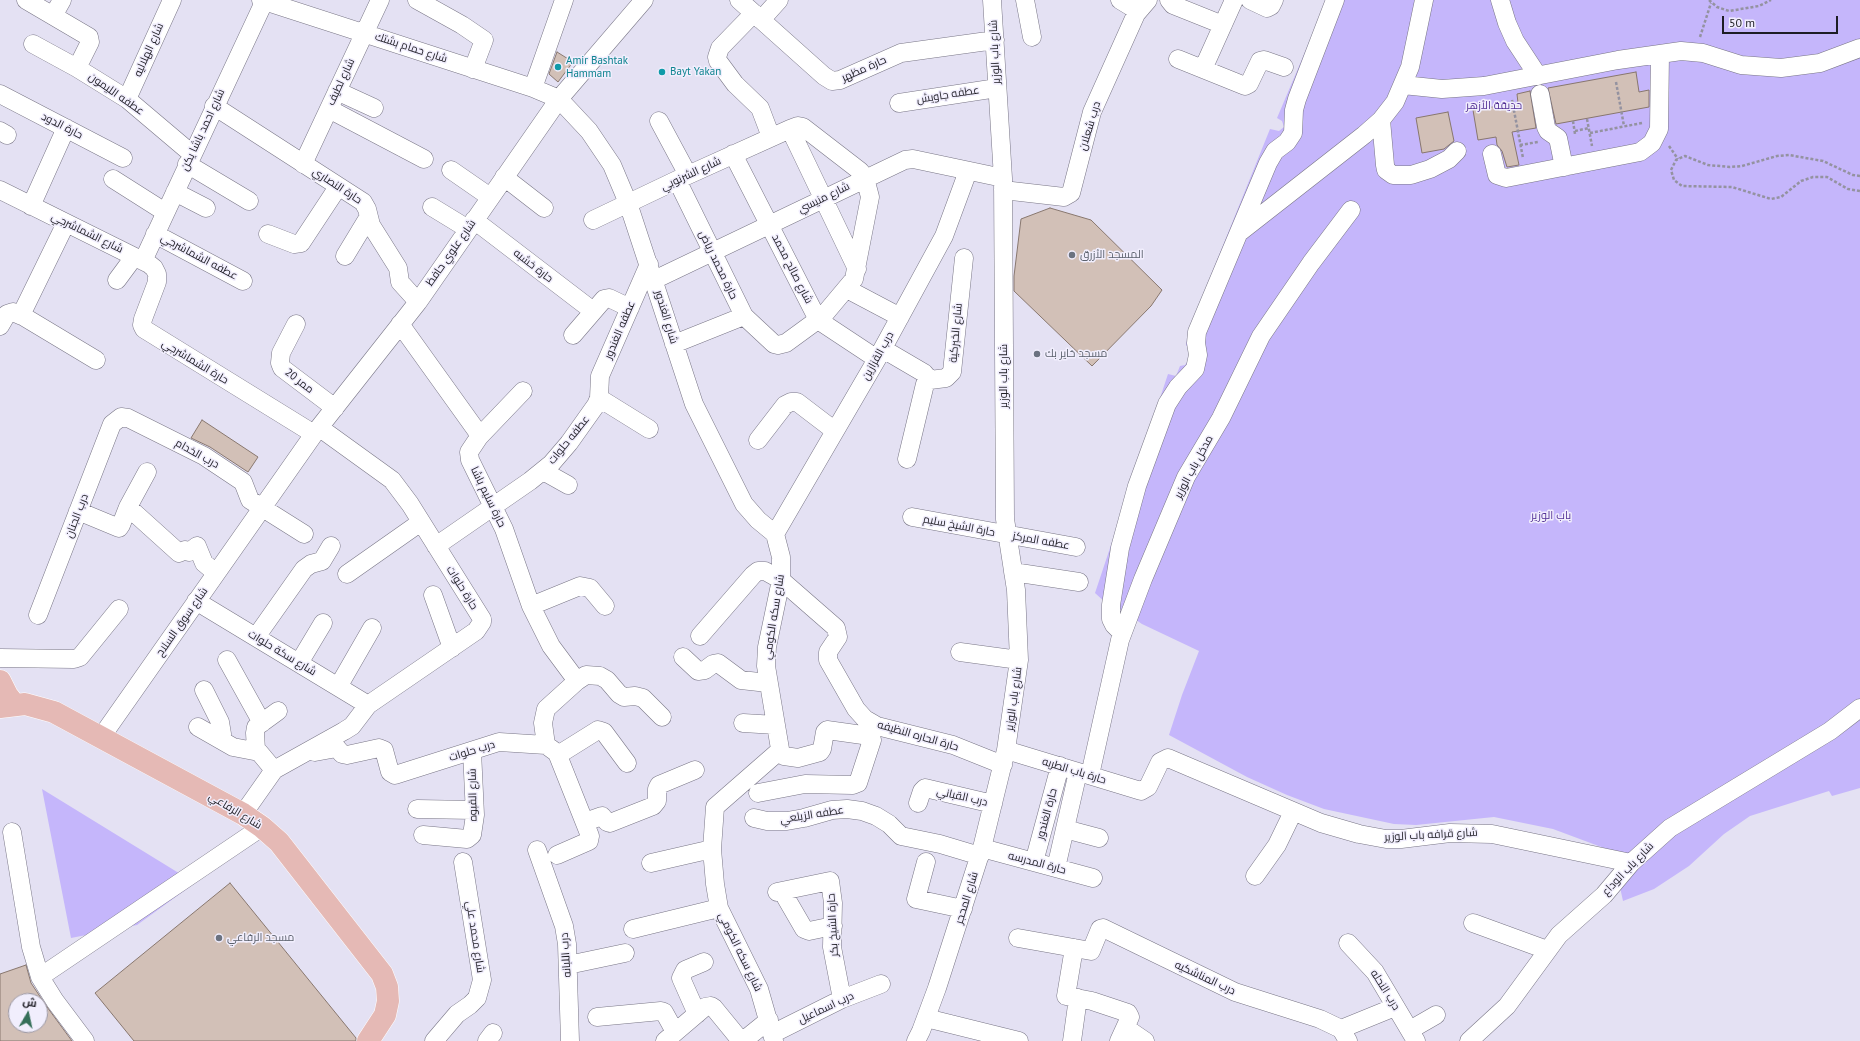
<!DOCTYPE html>
<html>
<head>
<meta charset="utf-8">
<style>
  body { margin:0 }
  #map { position:relative; width:1860px; height:1041px; overflow:hidden; background:#e4e1f3; font-family:"PT Sans",Cairo,sans-serif }
  canvas { display:block }
  .north { position:absolute; left:8px; top:993px; width:40px; height:40px; box-sizing:border-box; background:#f1eefd; border:1px solid #9d9aa6; border-radius:50%; rotate:9deg; font-size:11px; font-weight:700; line-height:16px; text-align:center; color:#1e1d24 }
  .north::after { content:''; display:block; margin:auto; width:14px; height:18px; background:#356f59; clip-path:polygon(50% 0,100% 100%,50% 72%,0 100%) }
  .scale { position:absolute; left:1722px; top:16px; width:116px; height:18px; box-sizing:border-box; border:2px solid #1e1d24; border-top:0; padding-left:5px; font-size:12px; line-height:14px; white-space:nowrap; color:#1e1d24; -webkit-text-stroke:3px #f1eefd; paint-order:stroke }
</style>
</head>
<body>
<div id="map">
<canvas width="1860" height="1041"></canvas>
<div class="north">ش</div>
<div class="scale">50 m</div>
</div>
<script>
const ctx = document.querySelector('canvas').getContext('2d');
ctx.lineJoin = 'round';
function fill(path, color) { ctx.fillStyle = color; ctx.fill(path, 'evenodd'); }
const toPath = rows => new Path2D(rows.map(r => 'M' + r).join(''));
function strokePath(path, color, width, dash) { ctx.strokeStyle = color; ctx.lineWidth = width; ctx.lineCap = dash ? 'butt' : 'round'; ctx.setLineDash(dash || []); ctx.stroke(path); }
function label(font, color, halo, rows, align = 'center') {
  ctx.font = font + ' "PT Sans",Cairo,sans-serif'; ctx.lineWidth = 3; ctx.setLineDash([]); ctx.textBaseline = 'middle'; ctx.strokeStyle = halo; ctx.fillStyle = color; for (const [text, x, y, turn = 0] of rows) {
    ctx.save(); ctx.translate(x, y); ctx.rotate((+turn || 0) * Math.PI / 180); ctx.textAlign = isNaN(turn) ? turn : align; if (halo) ctx.strokeText(text, 0, 0); ctx.fillText(text, 0, 0); ctx.restore();
  }
}
const green = toPath([
  [1327,0,1860,0,1860,788,1832,796,1829,791,1750,816,1724,834,1689,866,1654,889,1623,901,1612,851,1553,829,1494,817,1416,825,1394,824,1324,809,1287,795,1247,777,1169,735,1182,695,1199,651,1142,624,1117,607,1106,603,1095,593,1168,374,1176,376,1180,366,1185,365,1190,358,1189,349,1186,345,1190,327,1270,129,1279,131,1284,127,1282,121,1277,118],
  [42,789,195,883,137,925,71,938]
]);
const building = toPath([
  [557,52,573,62,558,82,549,74,557,52],
  [1636,72,1639,92,1649,90,1649,107,1556,124,1548,88,1636,72],
  [1530,91,1536,128,1512,132,1519,165,1507,167,1502,151,1497,145,1496,137,1478,140,1473,110,1518,103,1517,94,1530,91],
  [1448,112,1454,141,1444,149,1422,153,1416,118,1448,112],
  [1050,208,1091,220,1162,290,1151,306,1092,366,1014,291,1014,276,1021,219,1050,208],
  [202,420,258,457,248,472,210,447,191,438,202,420],
  [230,883,356,1038,356,1041,134,1041,95,993,230,883],
  [26,965,31,983,47,1007,72,1041,0,1041,0,974,26,965],
  [16,1001,40,1001,40,1025,16,1025,16,1001]
]);
const path = toPath([
  [1709,0,1717,7,1729,11,1759,6,1771,0],
  [1700,37,1711,3],
  [1616,82,1624,126],
  [1512,100,1523,158],
  [1587,119,1592,146],
  [1573,121,1575,134],
  [1575,131,1589,128],
  [1590,133,1642,123],
  [1520,145,1538,142],
  [1669,146,1678,159],
  [1860,176,1853,175,1823,161,1789,155,1777,156,1742,166,1730,167,1708,165,1685,156,1676,160,1671,170,1674,180,1682,186,1732,187,1771,199,1781,197,1801,181,1813,177,1827,177,1848,189,1860,191]
]);
const minor = toPath([
  [26,0,89,37,90,42,77,68],
  [261,0,533,88,559,99,589,131,612,165,628,203,694,404,744,504,758,520,775,534,781,557,781,580,767,647,766,666,780,749,778,752,715,807,712,849,715,884,719,908,759,989,774,1041],
  [417,0,462,25,484,40,473,69],
  [739,0,824,76,832,81,840,80,901,53,995,40],
  [1025,0,1032,37],
  [1120,0,1138,11],
  [1169,0,1173,5,1223,25],
  [1250,0,1267,8,1271,6,1274,0],
  [1500,0,1507,23,1515,41,1538,76],
  [754,13,720,48,717,57,718,61,735,84,760,108,771,137],
  [53,16,62,0],
  [761,20,779,0],
  [33,44,77,68,127,99,192,154],
  [1178,59,1245,86,1249,84,1260,61,1264,60,1284,67],
  [1203,69,1234,0],
  [1403,85,1442,89,1484,86,1618,60,1681,51,1703,53,1741,65,1781,68,1820,63,1860,48],
  [533,88,564,0],
  [337,91,374,108],
  [0,94,123,158],
  [1540,94,1546,127,1548,131,1558,138,1564,167],
  [127,99,172,0],
  [899,103,997,88],
  [214,106,363,202,367,209,371,225,398,268,400,282,418,302],
  [329,109,424,159],
  [1381,120,1385,165,1386,170,1393,175,1411,175,1430,169,1449,159,1457,151],
  [659,121,688,175],
  [790,129,857,269],
  [0,131,7,135],
  [733,154,818,320,877,359],
  [1492,154,1497,175,1506,178,1640,152,1652,143,1659,129,1660,54],
  [187,164,249,201],
  [303,164,380,0],
  [451,170,490,197],
  [504,177,544,208],
  [113,179,165,212],
  [0,190,149,264,154,268,157,274,157,282,143,319,142,325,144,329,314,434],
  [1003,190,1064,197,1071,193,1092,112,1136,14,1148,0],
  [175,192,206,208],
  [31,206,66,128],
  [432,207,468,229],
  [474,220,593,311],
  [593,220,677,180,790,129,798,126,803,127,860,171,865,178,870,197,854,279,823,316,786,343,778,345,774,344,744,316,677,180],
  [66,223,21,315,96,360],
  [1240,232,1364,135,1381,120,1395,102,1410,67,1424,0],
  [155,234,243,281],
  [268,234,294,244,301,243,338,187],
  [345,256,368,218],
  [143,261,265,0],
  [117,280,134,257],
  [654,280,905,160,913,159,1003,178],
  [847,289,900,317],
  [296,324,281,353,280,363,282,368,335,408],
  [400,324,476,430,479,437,469,452,470,460,504,529,531,606,551,646,577,681],
  [0,326,7,314,13,312,22,316],
  [573,335,604,299,609,298,630,308],
  [674,344,744,316],
  [883,349,924,373,930,380],
  [599,398,649,429],
  [479,437,523,391],
  [758,440,785,405,791,402,797,402,835,431],
  [907,459,925,384,930,380,946,378,952,372,964,258],
  [543,471,568,485],
  [128,507,179,553,185,550,189,552,197,546,204,563,216,573],
  [78,511,119,528,121,525,128,507,147,472],
  [912,517,1076,547],
  [775,534,877,359,944,236,968,171],
  [436,546,530,481,551,464,569,443,596,405,599,398,600,376,649,264],
  [1013,572,1079,582],
  [347,574,421,522],
  [433,595,452,648],
  [196,601,368,705],
  [531,606,580,586,590,588,605,606],
  [38,615,112,424,121,417,128,418,204,456,243,482,250,500,304,534],
  [1122,633,1114,625,1111,619,1111,605,1120,548,1137,486,1167,404,1178,387,1195,369,1198,355,1196,343,1197,332,1268,163,1275,151,1287,142,1293,133,1294,110,1297,99,1335,0],
  [700,636,753,575,758,571,765,571,781,580,836,628,838,637,828,652,828,660,856,709,865,719,877,726,953,745,1003,765],
  [256,637,304,569,311,564,322,561,331,546],
  [960,652,1019,660],
  [683,657,698,671,705,670,713,664,718,663,741,680,768,683],
  [0,658,74,659,80,657,119,609],
  [227,660,262,723],
  [299,663,323,623],
  [338,687,372,628],
  [204,690,220,722,222,734,221,740],
  [743,723,776,725],
  [198,727,233,747,259,752,274,770],
  [102,736,314,434,418,302,559,99,644,0],
  [546,745,543,723,546,709,577,681,586,675,600,676,607,680,619,694,624,697,635,696,643,698,662,717],
  [256,750,255,733,256,727,278,711],
  [1006,750,1141,791,1148,787,1160,762,1168,758,1321,823,1359,834,1386,839,1401,839,1450,833,1492,834,1631,863],
  [315,752,337,748,342,754,347,755,379,748,384,750,390,772,395,775,499,742,546,745,557,753,590,836,589,841,557,855],
  [558,755,598,730,604,732,627,763],
  [1090,775,1120,640,1143,579,1186,477,1221,418,1261,336,1311,263,1351,210],
  [758,793,805,784,853,785,858,783,872,740,870,736,827,730,825,732,822,749,820,752,798,758,784,756,778,752],
  [918,803,922,791,925,788,993,804],
  [417,809,474,810],
  [243,814,274,770,344,731,352,726,368,705,476,631,482,622,482,619,410,504,392,480,320,428],
  [754,818,767,821,787,821,804,818,832,810,847,809,862,811,876,816,889,824,901,836,940,844,980,856],
  [585,822,602,816,607,822,610,823,653,806,657,801,657,789,659,785,695,770],
  [1065,829,1099,838],
  [12,832,31,947,40,977,55,1001,85,1041],
  [423,835,467,839,472,835,475,815,472,751],
  [982,848,1093,878],
  [537,850,564,926,567,944,570,1041],
  [926,862,916,899,963,909],
  [1034,862,1060,766],
  [651,863,712,849],
  [1056,868,1078,772],
  [1255,876,1277,845,1293,812],
  [777,892,830,881,833,903,832,947,842,999],
  [786,898,804,929,809,931,833,926],
  [1473,923,1547,950],
  [633,929,719,908],
  [1018,938,1091,951,1100,929,1103,928,1235,992,1320,1019,1341,1029,1348,1041],
  [1348,943,1375,972,1416,1041],
  [1074,948,1066,996,1092,1001,1128,1013,1130,1017,1119,1041],
  [568,965,625,953],
  [40,977,262,827],
  [697,1014,681,978,685,970,704,962],
  [597,1017,661,1011,664,1012,675,1032],
  [926,1018,1019,1041],
  [1126,1028,1145,1041],
  [1341,1029,1395,1007],
  [1410,1030,1436,1015],
  [772,1034,842,999,881,984],
  [434,1041,457,1014,470,1005,477,998,482,980,463,862],
  [487,1041,493,1033],
  [665,1041,705,1007,711,1006,714,1008,741,1041],
  [743,1041,769,1020],
  [916,1041,921,1031,937,988,982,848,1006,750,1019,660,1016,590,1005,519,1003,178,992,0],
  [1072,1041,1078,998],
  [1469,1041,1507,1006,1559,935,1604,895,1631,863,1670,828,1830,731,1860,708]
]);
const major = toPath([
  [0,681,7,695,15,705],
  [0,707,25,704,54,712,243,814,262,827,279,842,382,974,387,987,388,1001,385,1015,368,1041]
]);
const markers = [
  [558,67,4,"#0f9aa8"],
  [662,72,4,"#0f9aa8"],
  [1072,255,4,"#6b7280"],
  [1037,354,4,"#6b7280"],
  [219,938,4,"#6b7280"]
];
const streetNames = [
  ["شارع حمام بشتك",411,48,18],
  ["شارع الهلاليه",149,50,-66],
  ["شارع باب الوزير",995,52,-93],
  ["حارة مظهر",864,69,-24],
  ["شارع لطيف",341,82,-65],
  ["عطفه الليمون",116,94,35],
  ["عطفه جاويش",948,95,-9],
  ["حارة الدود",62,126,27],
  ["درب شعلان",1090,126,-73],
  ["شارع احمد باشا يكن",203,130,-65],
  ["شارع الشرنوبي",691,174,-25],
  ["حارة النصاري",337,186,33],
  ["شارع منيسي",824,198,-26],
  ["شارع الشماشرجي",87,233,26],
  ["شارع علوي حافظ",451,253,-55],
  ["عطفه الشماشرجي",199,257,28],
  ["حارة محمد رياض",718,265,64],
  ["حارة خشبه",533,266,38],
  ["شارع صالح محمد",792,269,63],
  ["شارع الغندور",666,317,73],
  ["عطفه الغندور",620,330,-67],
  ["شارع الخبركية",956,333,-85],
  ["درب القزازين",878,356,-61],
  ["حارة الشماشرجي",195,362,31],
  ["شارع باب الوزير",1004,376,-90],
  ["ممر 20",299,381,38],
  ["عطفه حلوات",569,440,-51],
  ["درب الخدام",197,454,29],
  ["مدخل باب الوزير",1194,467,-62],
  ["حارة سليم باشا",488,497,64],
  ["درب الجنان",77,516,-69],
  ["حارة الشيخ سليم",959,526,11],
  ["عطفه المركز",1041,541,10],
  ["حارة حلوات",462,588,58],
  ["شارع سكه الكومي",774,617,-81],
  ["شارع سوق السلاح",182,622,-55],
  ["شارع سكة حلوات",282,653,31],
  ["شارع باب الوزير",1014,699,-82],
  ["حارة الحاره النظيفه",918,736,16],
  ["درب حلوات",472,751,-17],
  ["حارة باب الطربه",1074,771,17],
  ["شارع القبوه",473,795,-91],
  ["درب القباني",962,797,13],
  ["شارع الرفاعي",235,811,31],
  ["حارة الغندور",1047,814,-75],
  ["عطفه الزيلعي",812,815,-9],
  ["شارع قرافه باب الوزير",1431,835,-3],
  ["حارة المدرسه",1037,863,15],
  ["شارع باب الوداع",1628,869,-46],
  ["شارع المحجر",967,898,-73],
  ["حارة الشيخ بكر",833,925,-93],
  ["شارع محمد علي",475,937,81],
  ["شارع سكه الكومي",740,952,64],
  ["درب اللبانه",566,955,-94],
  ["درب المناشكيه",1205,978,25],
  ["درب النحله",1385,990,58],
  ["درب اسماعيل",826,1008,-25]
];
const cultureNames = [
  ["Amir Bashtak",566,61],
  ["Hammam",566,74],
  ["Bayt Yakan",670,72]
];
const parkNames = [
  ["حديقة الأزهر",1494,106],
  ["باب الوزير",1551,516]
];
const worshipNames = [
  ["المسجد الأزرق",1080,255],
  ["مسجد خاير بك",1045,354],
  ["مسجد الرفاعي",227,938]
];
fill(green, '#c5b6fb');
fill(building, '#d2c0b7');
strokePath(building, '#88776e', 1);
strokePath(minor, '#797686', 19);
strokePath(major, '#fff', 23);
strokePath(path, '#9492a0', 2.5, [3, 2]);
strokePath(minor, '#fff', 18);
strokePath(major, '#e5b9b5', 22);
for (const [x, y, r, color] of markers) { const dot = new Path2D(); dot.arc(x, y, r, 0, 2 * Math.PI); ctx.fillStyle = color; ctx.fill(dot); strokePath(dot, '#f1eefd', 1.5); }
label('11px', '#1e1d24', '#f1eefd', streetNames);
label('11px', '#0d838f', '#f1eefd', cultureNames, 'left');
label('11px', '#543196', '#f1eefd', parkNames);
label('11px', '#5b616d', '#f1eefd', worshipNames, 'left');
</script>
</body>
</html>
